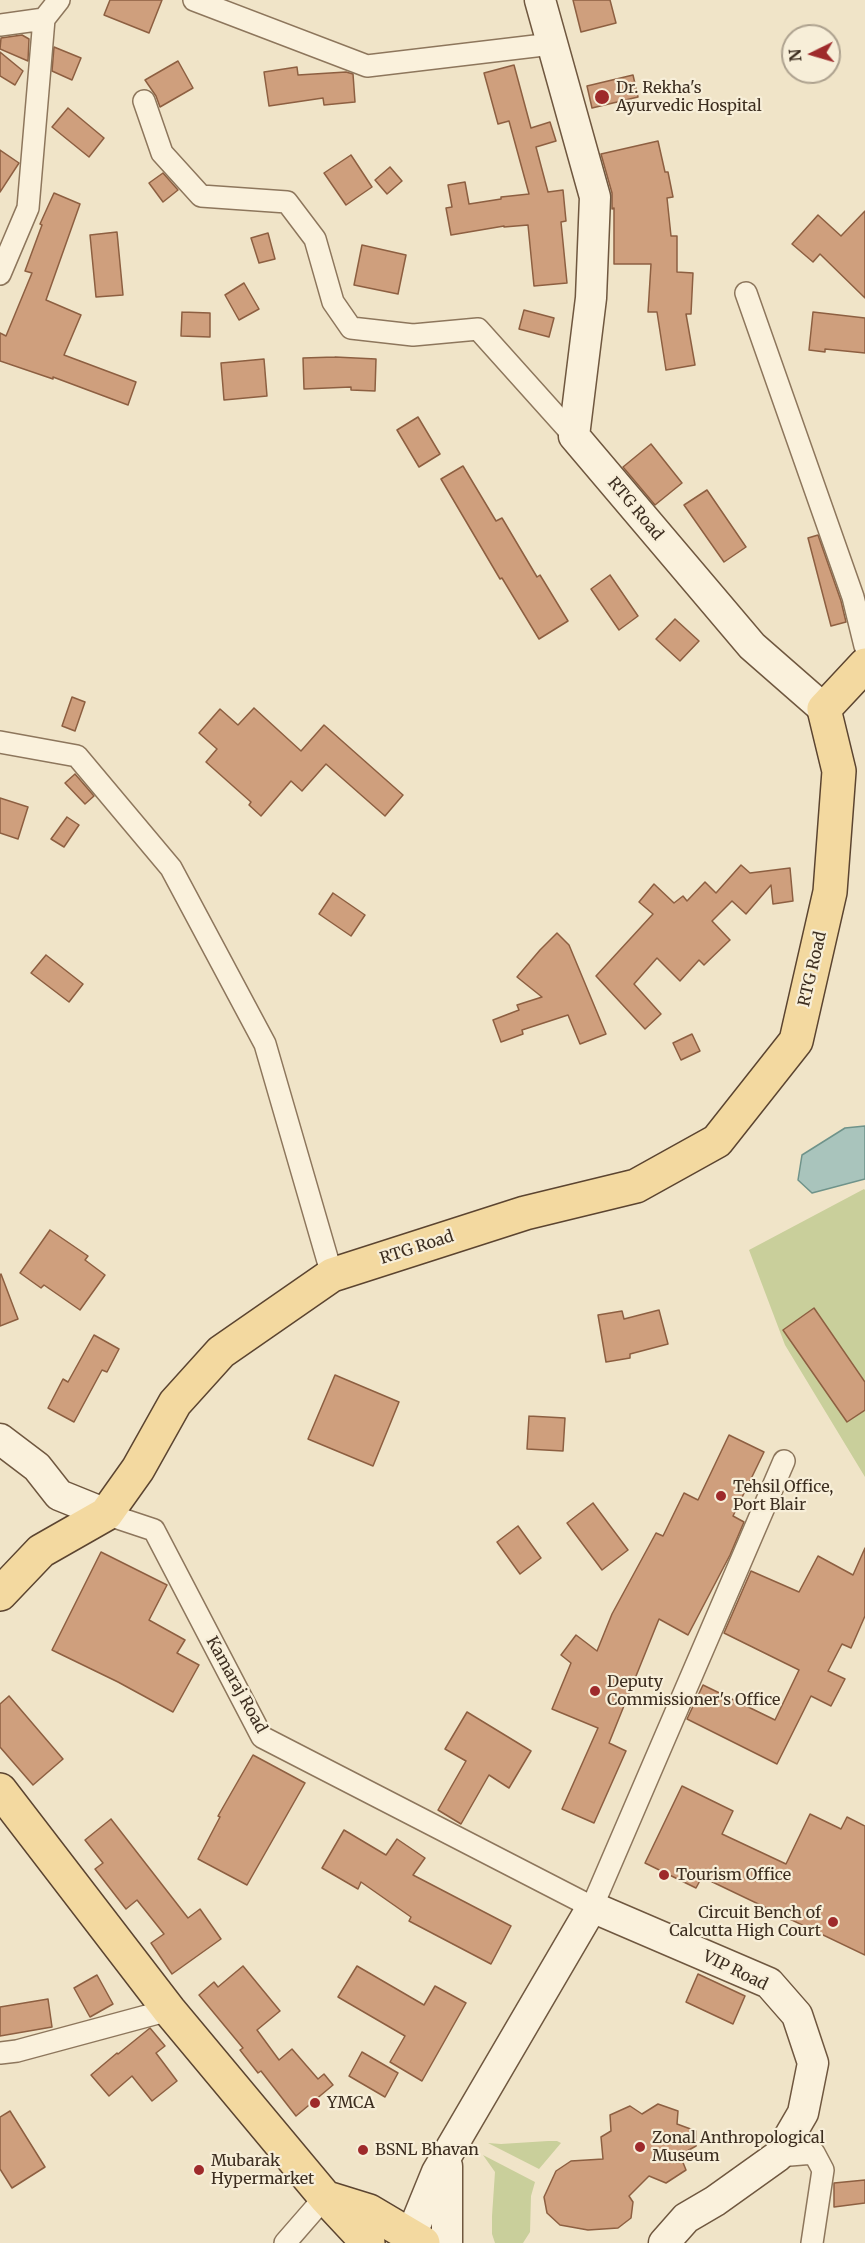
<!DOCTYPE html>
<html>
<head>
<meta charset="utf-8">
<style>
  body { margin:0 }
  #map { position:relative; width:865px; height:2243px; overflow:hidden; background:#f0e4c8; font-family:Merriweather,serif }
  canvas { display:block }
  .north { position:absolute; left:781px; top:24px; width:60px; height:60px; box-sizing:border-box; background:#f7eed8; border:2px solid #ada18e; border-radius:50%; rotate:265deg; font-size:16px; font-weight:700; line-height:24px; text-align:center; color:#3d2e20 }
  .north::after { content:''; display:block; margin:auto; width:21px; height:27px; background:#9e2a2b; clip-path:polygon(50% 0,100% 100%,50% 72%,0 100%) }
</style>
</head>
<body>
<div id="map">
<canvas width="865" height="2243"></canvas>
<div class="north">N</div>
</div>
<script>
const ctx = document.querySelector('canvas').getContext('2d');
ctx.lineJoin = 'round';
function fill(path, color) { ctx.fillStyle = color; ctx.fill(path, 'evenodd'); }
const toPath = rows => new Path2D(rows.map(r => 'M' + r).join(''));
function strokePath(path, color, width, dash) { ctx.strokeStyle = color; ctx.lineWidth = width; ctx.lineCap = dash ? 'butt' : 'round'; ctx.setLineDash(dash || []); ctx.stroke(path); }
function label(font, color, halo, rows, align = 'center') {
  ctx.font = font + ' Merriweather,serif'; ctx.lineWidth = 4.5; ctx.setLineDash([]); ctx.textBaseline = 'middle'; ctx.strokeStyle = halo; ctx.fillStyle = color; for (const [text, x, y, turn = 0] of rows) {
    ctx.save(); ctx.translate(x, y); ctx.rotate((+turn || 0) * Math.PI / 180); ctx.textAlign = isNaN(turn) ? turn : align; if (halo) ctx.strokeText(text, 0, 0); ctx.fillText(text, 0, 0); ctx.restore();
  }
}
const green = toPath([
  [864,1189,865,1190,865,1477,785,1345,749,1250],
  [548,2141,557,2141,561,2143,539,2169,488,2143,501,2144],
  [483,2155,535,2182,531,2196,530,2232,523,2243,495,2243,492,2234,492,2216,495,2172]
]);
const water = toPath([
  [865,1126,865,1179,812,1193,798,1180,802,1155,845,1128,865,1126]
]);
const building = toPath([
  [110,0,162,0,149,33,104,15,110,0],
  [573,0,610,0,616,23,581,32,573,0],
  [22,35,29,39,28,61,0,49,1,38,22,35],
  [54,47,81,58,72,80,52,71,54,47],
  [0,52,23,71,15,85,0,76,0,52],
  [178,61,193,88,160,107,156,96,145,80,178,61],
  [514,65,531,128,550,122,556,141,536,147,548,192,563,190,566,221,561,222,567,283,534,286,528,225,504,227,504,226,451,235,446,208,452,207,448,185,465,182,469,204,501,199,501,197,529,194,509,121,498,124,484,73,514,65],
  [297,67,298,75,346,72,353,74,355,102,324,105,323,98,269,106,264,72,297,67],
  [633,75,638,97,592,108,587,86,633,75],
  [68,108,104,138,89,157,52,127,68,108],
  [658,141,665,172,668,172,673,197,667,198,671,236,677,236,677,272,693,273,691,314,686,314,695,365,666,370,657,312,648,312,651,264,614,264,614,208,612,209,612,193,601,154,658,141],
  [0,150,19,163,0,192,0,150],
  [351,155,372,187,346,205,324,173,351,155],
  [390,167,402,181,387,194,375,180,390,167],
  [163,173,178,190,163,202,149,183,163,173],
  [54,193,80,204,46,300,81,315,64,355,136,382,128,405,53,377,53,379,0,361,0,333,6,336,32,273,25,271,42,225,40,224,54,193],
  [865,211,865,298,820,254,813,262,792,244,818,215,841,236,865,211],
  [117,232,123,295,96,297,90,235,117,232],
  [268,233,275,259,259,263,251,238,268,233],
  [362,245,406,255,398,294,354,285,362,245],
  [244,283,259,309,239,320,225,295,244,283],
  [524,310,554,318,549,337,519,329,524,310],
  [182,312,210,313,210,337,181,336,182,312],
  [813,312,865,318,865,353,825,349,825,352,809,350,813,312],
  [335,357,376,359,375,391,351,390,351,387,304,389,303,358,335,357],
  [264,359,267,396,224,400,221,363,264,359],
  [418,417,440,454,419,467,397,430,418,417],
  [651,444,682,483,655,505,623,467,651,444],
  [463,466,496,521,502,518,537,577,540,575,568,621,539,639,502,578,500,579,441,479,463,466],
  [707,490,746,547,724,562,684,505,707,490],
  [818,535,841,601,846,622,831,626,808,538,818,535],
  [610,575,638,616,619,630,591,589,610,575],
  [675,619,699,641,680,661,656,639,675,619],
  [72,697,85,702,75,731,62,726,72,697],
  [254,708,301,751,324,725,403,795,385,816,326,764,302,791,291,781,261,816,249,805,251,802,206,762,217,749,199,733,220,709,238,725,254,708],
  [75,774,94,796,85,804,65,783,75,774],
  [0,798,28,807,18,839,0,833,0,798],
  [67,817,79,825,64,847,51,839,67,817],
  [741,865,750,873,790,868,793,901,773,904,771,885,746,914,732,901,712,921,730,940,704,965,699,960,680,981,657,958,634,984,661,1014,645,1029,596,976,653,914,639,902,654,884,674,903,683,896,687,901,705,882,716,893,741,865],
  [333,893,365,915,351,936,319,914,333,893],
  [557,933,569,945,606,1034,580,1044,568,1015,522,1030,523,1034,501,1042,493,1020,519,1010,517,1005,542,997,517,977,540,950,557,933],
  [46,955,83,984,69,1002,31,973,46,955],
  [692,1034,700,1051,681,1060,673,1043,692,1034],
  [50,1230,88,1256,85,1260,105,1275,80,1310,44,1285,41,1288,20,1273,50,1230],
  [1,1274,18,1319,0,1326,0,1275,1,1274],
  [814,1308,865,1382,865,1410,847,1422,783,1330,814,1308],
  [659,1310,668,1344,630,1354,630,1358,606,1362,598,1315,622,1311,624,1319,659,1310],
  [94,1335,119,1349,107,1372,102,1370,74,1422,48,1408,63,1379,68,1382,94,1335],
  [335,1375,399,1402,373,1466,308,1439,335,1375],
  [529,1416,565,1418,563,1451,527,1449,529,1416],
  [729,1435,764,1452,733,1516,744,1522,730,1555,688,1635,659,1619,609,1743,626,1751,594,1823,562,1809,598,1728,552,1709,571,1663,561,1655,576,1635,597,1651,612,1614,656,1533,663,1536,684,1493,698,1500,729,1435],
  [593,1503,628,1550,602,1570,567,1523,593,1503],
  [518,1526,541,1558,520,1574,497,1542,518,1526],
  [865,1548,865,1616,851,1648,842,1644,828,1671,845,1679,831,1706,811,1696,777,1764,687,1719,703,1685,775,1720,799,1670,724,1633,751,1571,799,1592,818,1556,853,1575,865,1548],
  [101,1552,167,1585,149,1620,185,1640,177,1653,199,1665,173,1712,118,1682,52,1650,101,1552],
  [9,1696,63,1759,33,1785,0,1747,0,1704,9,1696],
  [467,1712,531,1751,509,1788,489,1775,461,1824,438,1810,466,1761,445,1749,467,1712],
  [253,1755,305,1783,247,1885,198,1859,220,1817,218,1816,253,1755],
  [682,1786,733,1811,722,1834,786,1864,810,1814,841,1829,847,1817,865,1826,865,1955,702,1877,696,1888,645,1863,682,1786],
  [111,1819,188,1918,200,1909,221,1939,172,1974,151,1943,164,1934,137,1900,126,1909,95,1869,103,1863,85,1840,111,1819],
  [344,1830,386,1855,397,1839,425,1858,413,1875,511,1926,491,1964,409,1921,411,1917,361,1882,358,1889,322,1868,344,1830],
  [243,1966,280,2011,257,2030,279,2060,292,2049,318,2079,324,2074,333,2085,296,2116,261,2071,258,2073,240,2050,243,2048,199,1995,214,1982,218,1987,243,1966],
  [357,1966,424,2005,435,1986,466,2003,422,2081,390,2062,405,2036,338,1997,357,1966],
  [698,1974,745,1996,733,2024,686,2002,698,1974],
  [97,1975,113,2004,90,2017,74,1988,97,1975],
  [48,1999,52,2027,0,2036,0,2007,48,1999],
  [150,2028,165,2046,156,2053,177,2081,152,2101,132,2076,109,2096,91,2075,117,2053,118,2054,150,2028],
  [362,2052,398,2073,385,2097,349,2076,362,2052],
  [658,2104,678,2111,677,2124,696,2131,696,2146,680,2155,686,2170,666,2183,649,2176,629,2196,633,2202,631,2218,618,2228,588,2230,560,2225,547,2213,544,2197,556,2171,571,2161,603,2159,601,2137,611,2131,610,2115,630,2106,642,2114,658,2104],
  [10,2111,45,2167,12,2188,0,2169,0,2117,10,2111],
  [865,2180,865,2203,834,2207,834,2183,865,2180]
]);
const street = toPath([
  [194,0,367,66,552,44],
  [0,25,44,19,59,0],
  [144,101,162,153,201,196,287,202,315,239,333,302,351,328,413,335,478,329,574,436],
  [0,274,28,208,44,19],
  [746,293,853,597,865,646],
  [0,742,77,756,171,868,265,1044,332,1275],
  [106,1514,154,1530,262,1737,592,1907,784,1461],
  [0,2053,17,2051,169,2010],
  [778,2156,814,2153,823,2170,812,2243],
  [285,2243,325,2197]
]);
const secondary = toPath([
  [540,0,595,197,591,298,574,436,752,646,824,709],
  [0,1439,37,1467,59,1495,106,1514],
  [408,2243,437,2172,592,1907,769,1983,797,2015,813,2063,803,2113,778,2156,715,2201,686,2218,664,2243],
  [447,2243,447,2166]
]);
const primary = toPath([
  [0,1594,41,1551,106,1514,138,1469,175,1403,221,1352,332,1275,525,1213,636,1186,717,1141,796,1041,830,892,839,771,824,709,865,665],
  [0,1790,169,2010,325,2197,368,2243],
  [327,2198,369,2211,423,2243]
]);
const markers = [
  [602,97,8,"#9e2a2b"],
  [721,1496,6,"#9e2a2b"],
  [595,1691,6,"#9e2a2b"],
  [664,1875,6,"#9e2a2b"],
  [833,1922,6,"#9e2a2b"],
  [315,2103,6,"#9e2a2b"],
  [640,2147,6,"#9e2a2b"],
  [363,2150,6,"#9e2a2b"],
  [199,2170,6,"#9e2a2b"]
];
const poiNames = [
  ["Dr. Rekha's",616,88],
  ["Ayurvedic Hospital",616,106],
  ["Tehsil Office,",733,1487],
  ["Port Blair",733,1505],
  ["Deputy",607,1682],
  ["Commissioner's Office",607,1700],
  ["Tourism Office",676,1875],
  ["Circuit Bench of",821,1913,"right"],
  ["Calcutta High Court",821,1931,"right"],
  ["YMCA",327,2103],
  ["Zonal Anthropological",652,2138],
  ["Museum",652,2156],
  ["BSNL Bhavan",375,2150],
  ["Mubarak",211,2161],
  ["Hypermarket",211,2179]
];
const streetNames = [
  ["RTG Road",635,509,50],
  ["RTG Road",813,969,-77],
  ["RTG Road",417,1248,-18],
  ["Kamaraj Road",236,1685,61],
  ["VIP Road",735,1971,26]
];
fill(green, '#c9cf9b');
fill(water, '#a9c4bc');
strokePath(water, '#6f938a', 1.5);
fill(building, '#cf9f7d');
strokePath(building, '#8d5f41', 1.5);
strokePath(street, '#8d765c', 24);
strokePath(secondary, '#6f573f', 33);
strokePath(primary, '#5b4430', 36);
strokePath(street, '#faf1dc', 21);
strokePath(secondary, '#faf1dc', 30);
strokePath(primary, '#f3d9a0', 33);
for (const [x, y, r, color] of markers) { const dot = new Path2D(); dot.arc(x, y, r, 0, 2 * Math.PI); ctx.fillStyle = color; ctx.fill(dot); strokePath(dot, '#f7eed8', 2); }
label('16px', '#3d2e20', '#f7eed8', poiNames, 'left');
label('16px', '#3d2e20', '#f7eed8', streetNames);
</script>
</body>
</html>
